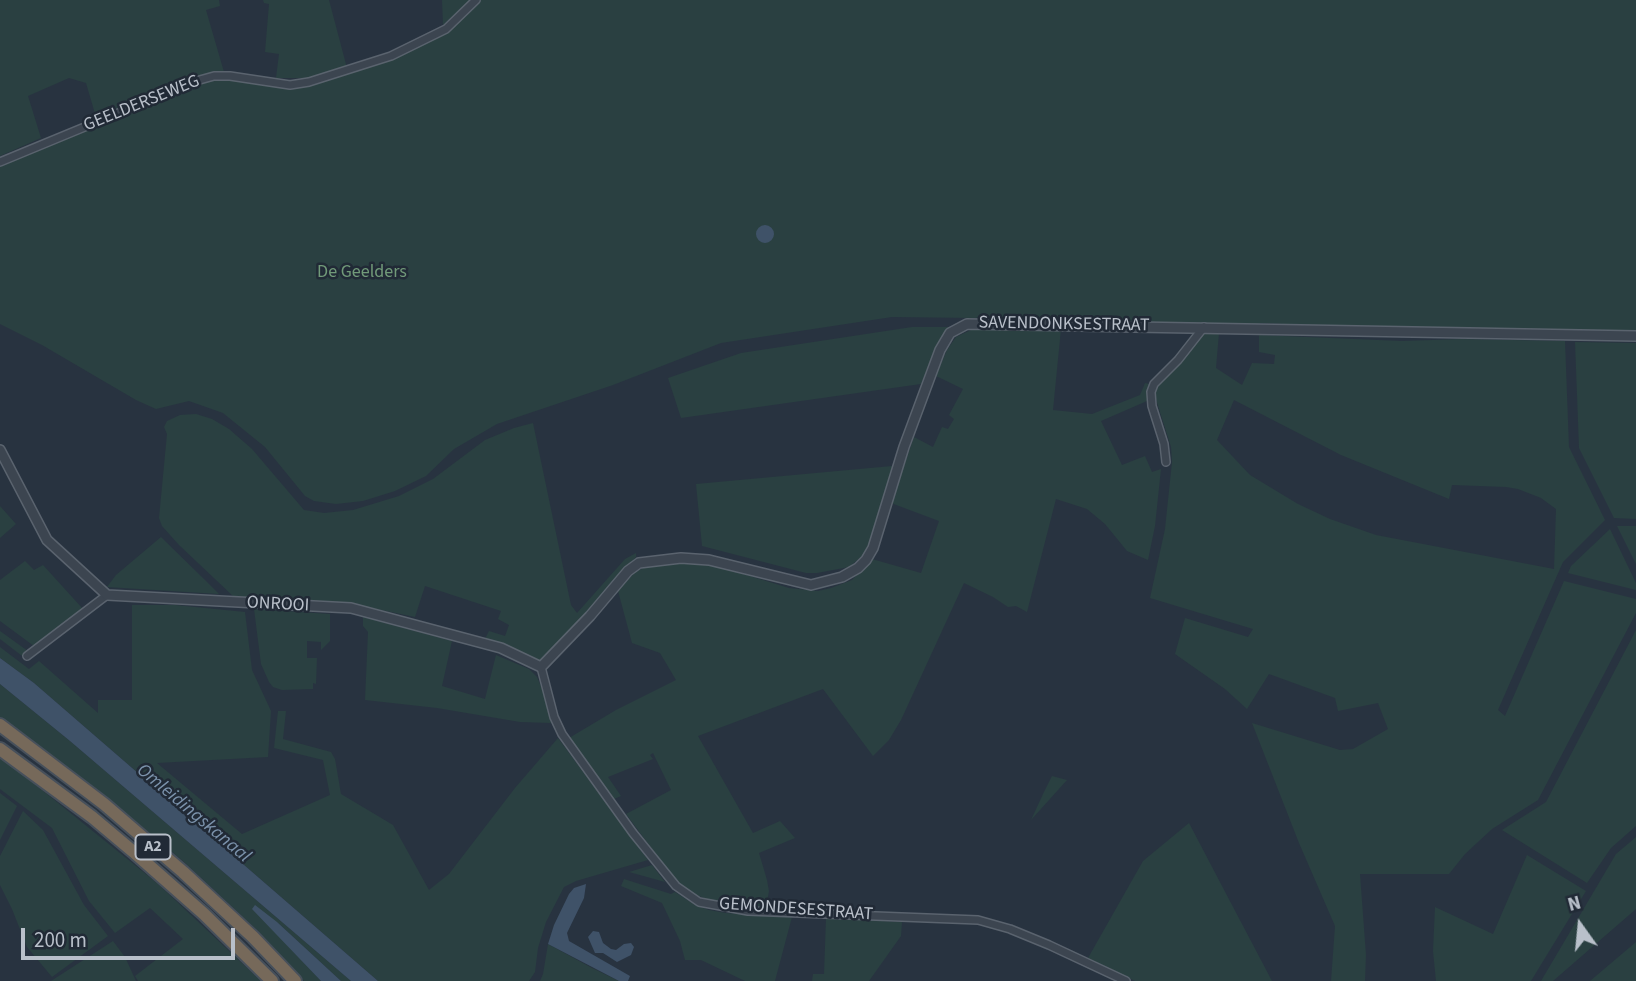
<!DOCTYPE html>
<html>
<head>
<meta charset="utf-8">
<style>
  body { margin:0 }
  #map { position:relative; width:1636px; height:981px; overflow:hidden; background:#283340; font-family:"Source Sans 3",sans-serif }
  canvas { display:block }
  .north { position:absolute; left:1545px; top:890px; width:70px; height:70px; -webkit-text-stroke:5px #212a36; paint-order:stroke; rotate:345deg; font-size:19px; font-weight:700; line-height:28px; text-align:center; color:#b9c0ca }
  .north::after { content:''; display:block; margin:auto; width:24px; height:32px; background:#b9c0ca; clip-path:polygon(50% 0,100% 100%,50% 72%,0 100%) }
  .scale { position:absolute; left:21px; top:928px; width:214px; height:32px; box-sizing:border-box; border:4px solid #b9c0ca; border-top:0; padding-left:9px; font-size:21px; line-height:24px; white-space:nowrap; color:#b9c0ca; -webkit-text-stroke:5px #212a36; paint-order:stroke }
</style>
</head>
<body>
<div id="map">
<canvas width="1636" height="981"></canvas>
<div class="north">N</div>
<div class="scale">200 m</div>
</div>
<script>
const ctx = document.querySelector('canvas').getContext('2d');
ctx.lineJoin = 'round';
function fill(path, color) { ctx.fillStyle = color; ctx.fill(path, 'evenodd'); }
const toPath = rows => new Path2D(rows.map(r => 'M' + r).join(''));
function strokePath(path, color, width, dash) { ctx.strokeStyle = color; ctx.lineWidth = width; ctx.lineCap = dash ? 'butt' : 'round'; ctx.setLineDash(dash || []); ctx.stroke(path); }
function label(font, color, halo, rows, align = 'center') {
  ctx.font = font + ' "Source Sans 3",sans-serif'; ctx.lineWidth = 5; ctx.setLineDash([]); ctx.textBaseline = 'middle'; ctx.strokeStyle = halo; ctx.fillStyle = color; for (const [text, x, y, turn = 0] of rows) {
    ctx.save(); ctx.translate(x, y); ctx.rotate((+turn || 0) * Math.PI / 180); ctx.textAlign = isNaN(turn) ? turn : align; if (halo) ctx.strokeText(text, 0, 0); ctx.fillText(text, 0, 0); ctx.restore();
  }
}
const green = toPath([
  [0,0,219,0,220,6,206,10,224,72,215,72,197,76,96,117,86,83,69,78,28,96,41,138,0,156],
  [263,0,329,0,347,68,308,78,276,78,279,54,265,52,269,4,264,3],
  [442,0,471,0,443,25],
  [479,0,1636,0,1636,332,1374,328,1260,323,1259,325,1164,323,987,318,986,316,975,318,892,317,721,343,613,385,497,424,454,449,426,476,395,491,363,501,336,504,314,501,305,496,265,447,223,413,189,401,156,409,136,400,42,345,0,324,0,164,213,79,310,84,446,31],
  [912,327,950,327,937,345,921,384,681,418,668,378,741,353],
  [985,328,1061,329,1053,410,1092,414,1140,395,1145,383,1149,384,1147,401,1101,421,1122,465,1145,456,1152,472,1161,469,1155,526,1148,560,1127,551,1105,524,1087,509,1056,499,1027,612,1016,606,1008,607,993,597,964,583,901,720,889,740,873,756,823,689,698,736,753,833,780,821,795,838,759,853,767,880,769,891,766,907,719,904,689,892,675,880,626,814,671,790,653,753,650,755,653,759,608,777,621,796,614,799,569,738,616,710,676,680,660,653,632,643,618,591,635,572,646,567,663,563,698,562,714,565,789,588,818,591,831,588,852,580,872,559,921,573,939,521,891,503,914,437,933,447,942,427,948,429,954,419,949,415,963,389,936,376,947,350,956,337,971,330],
  [1203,333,1219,333,1216,368,1242,385,1252,363,1274,364,1275,355,1259,352,1259,335,1402,341,1461,339,1565,341,1569,447,1605,520,1563,562,1498,710,1505,716,1564,581,1636,599,1636,613,1538,800,1492,829,1465,854,1449,874,1360,874,1366,955,1365,981,1331,981,1335,926,1299,843,1252,723,1340,750,1353,749,1388,729,1378,703,1338,711,1335,698,1269,674,1247,709,1225,689,1175,654,1185,618,1248,637,1253,629,1150,598,1165,529,1172,462,1171,447,1154,393,1156,385,1186,356],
  [1234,400,1341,455,1449,499,1452,485,1506,487,1518,489,1541,498,1556,509,1554,569,1376,535,1330,519,1298,504,1250,475,1217,440],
  [1575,342,1636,343,1636,519,1614,518,1579,448],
  [196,414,212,419,229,429,252,449,304,510,324,513,353,510,399,496,433,479,485,440,514,428,533,423,571,605,577,613,625,559,636,553,636,557,586,617,581,618,542,663,485,639,489,631,505,636,509,625,498,619,501,611,425,586,415,617,357,605,234,597,179,545,162,526,159,518,167,434,164,427,167,421,180,415],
  [892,466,892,475,867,552,849,567,817,573,806,573,702,546,696,484],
  [0,506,16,524,0,538],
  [1617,526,1636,526,1636,564],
  [1610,529,1636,583,1636,590,1568,573,1571,566],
  [161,537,206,581,219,594,107,587,116,575],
  [25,561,34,570,43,565,83,609,38,649,0,621,0,580],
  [132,605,175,605,245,612,252,670,271,711,268,757,157,763,242,834,330,795,323,760,274,748,278,711,286,711,283,739,331,752,335,759,341,794,393,825,429,890,449,874,515,788,558,738,648,860,576,881,564,887,546,922,538,948,535,972,529,981,378,981,34,683,0,658,0,647,29,669,39,661,98,713,98,700,132,700],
  [254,609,330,614,330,641,321,650,321,642,307,641,307,658,317,658,316,684,313,683,313,689,282,690,273,687,269,682,261,664],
  [363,617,452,641,442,686,485,699,496,655,529,669,537,677,543,691,551,723,520,722,437,708,365,700,368,632,363,626],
  [1636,630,1636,826,1611,848,1587,883,1502,830,1546,802],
  [0,631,32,654,26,659,0,639],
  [0,684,70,741,351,981,341,981,277,922,288,946,321,981,304,981,259,932,184,862,134,820,0,718],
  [0,756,157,883,261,981,138,981,135,976,183,939,150,908,115,933,89,901,52,828,0,789],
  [1052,776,1067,780,1031,820,1043,794],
  [0,793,17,806,0,840],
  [23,811,43,830,84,905,108,936,52,977,27,947,12,909,0,885,0,856],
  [1189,823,1222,886,1272,981,1135,981,1088,958,1143,861],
  [1636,837,1636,909,1553,981,1541,981,1616,854],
  [1527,855,1586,891,1531,981,1436,981,1433,951,1435,907,1493,934],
  [652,865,665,882,629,872],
  [624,879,671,894,675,892,695,905,709,910,726,913,792,917,775,981,745,981,701,960,685,960,680,941,662,903,621,886],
  [826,918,902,922,901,936,869,981,812,981,813,974,824,974],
  [113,941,125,957,136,981,51,981],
  [1636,942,1636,981,1590,981],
  [548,944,592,968,619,981,540,981,543,974]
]);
const water = toPath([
  '756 234a9 9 0 1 1 18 0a9 9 0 1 1-18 0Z',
  [0,658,34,683,378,981,351,981,70,741,0,684],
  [586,884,584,898,567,933,569,941,630,976,628,981,619,981,548,944,554,925,569,894,574,888],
  [255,905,277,922,341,981,321,981,252,909],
  [593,931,599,932,603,943,611,949,616,950,624,944,631,943,634,947,631,955,617,962,603,953,595,953,588,937]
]);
const minor = toPath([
  [0,162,196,81,214,76,230,76,290,85,309,82,391,56,446,29,476,0],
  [1166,462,1164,444,1152,406,1151,392,1154,384,1178,360,1204,327],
  [27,656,107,595],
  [541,667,554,717,562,734,633,833,676,886,699,902,748,911,978,920,1010,929,1049,945,1126,981]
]);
const tertiary = toPath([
  [0,450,47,540,107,595,351,608,501,648,541,667,590,616,628,571,639,563,681,558,709,560,811,585,842,577,858,568,866,560,873,548,904,447,940,350,950,333,967,324,1636,336]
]);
const motorway = toPath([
  [0,725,104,804,183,872,253,937,295,981],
  [0,749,92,817,136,854,204,914,272,981]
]);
const shields = [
  [153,847,35]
];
const shieldNames = [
  ["A2",153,847]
];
const streetNames = [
  ["GEELDERSEWEG",142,104,-22],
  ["SAVENDONKSESTRAAT",1064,325,1],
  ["ONROOI",278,605,3],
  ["GEMONDESESTRAAT",796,910,4]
];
const parkNames = [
  ["De Geelders",362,273]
];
const waterNames = [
  ["Omleidingskanaal",193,814,40]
];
fill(green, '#2a4041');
fill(water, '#3f5268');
strokePath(minor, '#5a636e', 10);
strokePath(tertiary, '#5a636e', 12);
strokePath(motorway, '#47505b', 16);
strokePath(minor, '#3c4550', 7);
strokePath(tertiary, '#3c4550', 9);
strokePath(motorway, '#76695a', 12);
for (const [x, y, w] of shields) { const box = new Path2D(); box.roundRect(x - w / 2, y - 12.5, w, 25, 5); ctx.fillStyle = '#212a36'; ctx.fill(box); strokePath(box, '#b9c0ca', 2); }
label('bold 16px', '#b9c0ca', null, shieldNames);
label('18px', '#b9c0ca', '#212a36', streetNames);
label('18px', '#719a79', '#212a36', parkNames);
label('italic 19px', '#7b92ab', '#212a36', waterNames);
</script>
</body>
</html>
